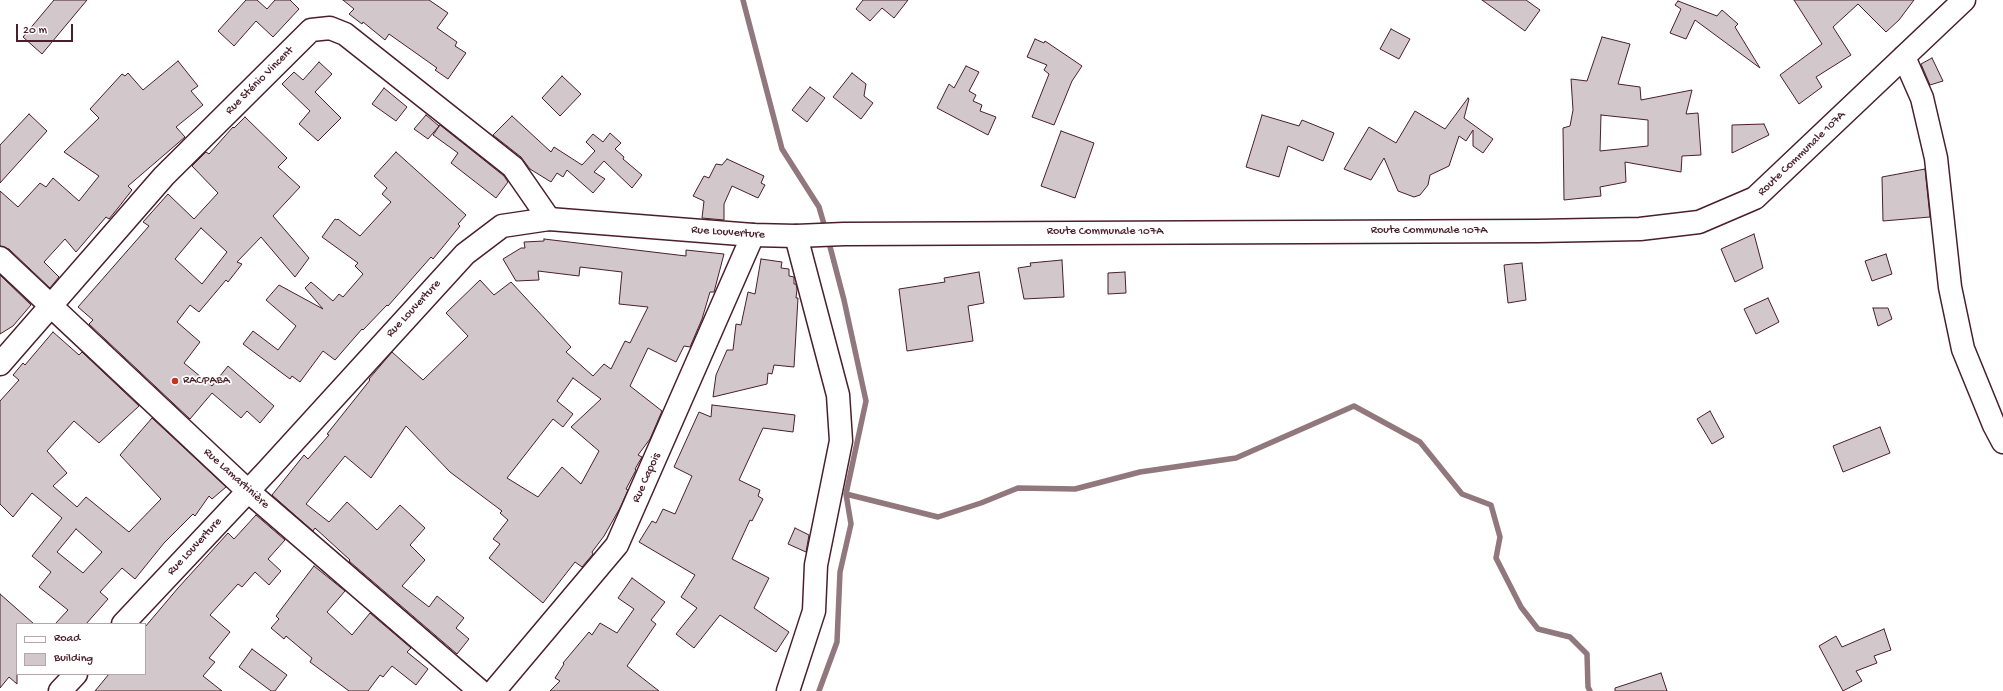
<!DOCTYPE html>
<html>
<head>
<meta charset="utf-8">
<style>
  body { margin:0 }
  #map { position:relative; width:2003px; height:691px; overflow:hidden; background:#fff; font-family:"Gochi Hand",sans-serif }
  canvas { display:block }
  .legend { position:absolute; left:16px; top:623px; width:130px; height:52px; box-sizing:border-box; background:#fff; border:1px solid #b7a5aa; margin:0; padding:5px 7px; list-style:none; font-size:12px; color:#4a1f2b }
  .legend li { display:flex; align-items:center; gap:8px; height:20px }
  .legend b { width:20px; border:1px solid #b7a5aa }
  .scale { position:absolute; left:16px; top:24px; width:57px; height:18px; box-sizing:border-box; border:2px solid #4a1f2b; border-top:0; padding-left:5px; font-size:12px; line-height:14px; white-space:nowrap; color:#4a1f2b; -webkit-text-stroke:3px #fff; paint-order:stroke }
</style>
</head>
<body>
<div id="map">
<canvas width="2003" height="691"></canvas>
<ul class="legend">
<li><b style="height:5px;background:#fff"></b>Road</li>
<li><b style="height:11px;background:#d2c7cb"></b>Building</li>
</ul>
<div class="scale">20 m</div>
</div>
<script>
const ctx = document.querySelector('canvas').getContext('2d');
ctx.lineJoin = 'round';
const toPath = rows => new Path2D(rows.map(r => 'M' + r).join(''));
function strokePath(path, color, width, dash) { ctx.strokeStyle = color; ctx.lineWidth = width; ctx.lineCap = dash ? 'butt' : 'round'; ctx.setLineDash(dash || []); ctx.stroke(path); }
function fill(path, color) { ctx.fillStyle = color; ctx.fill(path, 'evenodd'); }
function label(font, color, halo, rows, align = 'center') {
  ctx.font = font + ' "Gochi Hand",sans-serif'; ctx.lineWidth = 3.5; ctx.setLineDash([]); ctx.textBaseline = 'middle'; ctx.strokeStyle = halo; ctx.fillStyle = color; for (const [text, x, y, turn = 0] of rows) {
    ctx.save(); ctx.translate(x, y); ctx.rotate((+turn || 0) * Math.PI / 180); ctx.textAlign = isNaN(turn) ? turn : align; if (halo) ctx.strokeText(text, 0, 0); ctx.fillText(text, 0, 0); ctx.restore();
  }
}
const stream = toPath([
  [743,0,782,149,819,207,826,231],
  [828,239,844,300,866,401,846,494,938,517,981,503,1018,488,1075,489,1140,472,1236,458,1354,406,1420,442,1462,494,1491,505,1500,537,1496,558,1521,607,1538,629,1570,637,1587,654,1588,687,1590,691],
  [819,691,837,642,840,572,851,524,846,494]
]);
const building = toPath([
  [54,0,87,0,42,54,23,37,54,0],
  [246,0,257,0,267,9,275,0,290,0,299,9,273,37,256,21,234,46,218,31,246,0],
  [343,0,429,0,448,13,437,28,457,42,455,46,466,53,448,79,435,70,437,68,389,34,385,40,363,22,362,24,349,14,354,9,343,0],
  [863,0,908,0,894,18,882,8,870,21,856,9,863,0],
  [1482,0,1526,0,1540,10,1525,31,1482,0],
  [1794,0,1914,0,1899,20,1886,32,1858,4,1833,27,1851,55,1816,77,1822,87,1799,104,1780,75,1822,44,1794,0],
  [1678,1,1717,16,1722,10,1738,24,1735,27,1760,68,1695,20,1686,39,1670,33,1681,9,1675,5,1678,1],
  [1391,29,1410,39,1399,59,1380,49,1391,29],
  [1602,37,1630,44,1618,84,1640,87,1641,100,1692,90,1686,114,1698,113,1701,155,1682,156,1681,172,1625,162,1626,182,1600,187,1601,196,1564,200,1563,128,1570,126,1573,110,1571,79,1587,81,1602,37],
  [1601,115,1648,120,1648,146,1600,151,1601,115],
  [1035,39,1044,43,1045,41,1082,66,1072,81,1054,125,1032,117,1049,74,1044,70,1047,65,1027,57,1035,39],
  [1932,58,1943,81,1930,85,1921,64,1932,58],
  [178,61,198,86,191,91,203,105,176,127,185,137,128,186,132,190,118,208,109,219,106,217,76,252,65,239,44,262,59,277,50,288,9,249,0,246,0,191,18,207,40,183,46,187,53,178,79,201,99,176,64,152,99,118,90,109,122,74,125,76,128,73,143,90,178,61],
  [319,62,332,74,315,92,341,118,318,141,299,124,310,111,282,84,294,72,303,80,319,62],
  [966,66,979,72,969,91,976,95,973,101,982,105,980,111,996,117,988,135,937,108,949,84,954,88,966,66],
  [852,73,866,84,864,96,873,103,861,119,833,97,852,73],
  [562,76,581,94,560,116,542,98,562,76],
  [810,87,825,98,807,122,792,110,810,87],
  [384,88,407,107,396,121,372,104,384,88],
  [1468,98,1469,99,1464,118,1493,139,1483,153,1473,146,1473,130,1466,141,1459,136,1449,166,1430,175,1428,185,1420,195,1414,197,1398,191,1384,158,1371,180,1344,169,1369,127,1396,143,1415,111,1445,129,1468,98],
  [29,114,47,131,0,183,0,145,29,114],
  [426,115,439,126,428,139,414,129,426,115],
  [1262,115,1299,126,1302,120,1334,133,1323,161,1288,146,1279,177,1246,167,1262,115],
  [512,116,551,152,554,147,582,165,595,151,586,142,593,134,603,142,610,133,621,143,615,149,624,157,623,159,642,175,632,188,604,161,594,172,605,179,593,193,567,170,563,177,557,173,551,182,530,169,521,157,493,135,512,116],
  [245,117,287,158,278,167,300,187,273,216,309,258,295,277,261,237,237,262,242,264,228,282,226,280,199,312,190,305,177,322,200,342,184,363,212,386,228,366,274,406,260,423,247,411,241,418,212,393,190,419,89,324,93,320,78,307,149,226,143,222,168,194,194,219,218,193,192,166,206,152,209,154,233,127,234,128,245,117],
  [201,228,227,252,202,284,175,259,201,228],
  [1764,124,1769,135,1732,153,1732,125,1764,124],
  [440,125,504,176,508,182,496,198,451,163,458,153,433,135,440,125],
  [1061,131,1094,143,1075,198,1041,186,1061,131],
  [396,152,466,215,458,224,460,226,433,259,431,257,388,306,387,305,363,330,362,329,335,360,323,351,300,382,292,376,290,379,243,344,253,331,278,350,296,326,266,300,279,285,323,309,305,288,311,282,333,301,339,294,343,297,363,274,355,266,358,263,322,237,335,219,337,220,338,219,360,236,391,202,382,194,387,188,374,176,396,152],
  [727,159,764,176,761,183,765,185,758,198,732,186,724,204,724,220,702,218,704,201,693,196,704,176,709,178,716,164,722,165,727,159],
  [1925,169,1930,217,1883,221,1882,177,1925,169],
  [1754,234,1763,268,1735,282,1721,249,1754,234],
  [544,239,686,256,686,250,724,254,714,292,710,292,702,319,690,347,684,346,676,362,648,348,630,386,662,411,650,439,638,455,642,457,635,469,636,470,626,489,628,490,620,508,604,536,592,552,593,554,582,567,575,562,543,603,489,558,500,544,493,539,508,520,500,513,502,511,450,472,406,426,371,478,345,456,306,504,329,522,347,502,377,530,400,505,425,528,410,545,425,560,402,586,429,607,437,596,464,618,456,628,469,639,457,654,349,561,350,560,315,528,313,531,272,495,304,455,308,459,329,435,327,434,370,380,369,379,392,352,423,380,468,336,446,313,480,280,494,295,511,282,571,347,566,352,593,376,604,364,611,369,625,341,630,343,648,307,619,304,622,272,580,267,579,276,538,271,539,280,516,281,503,259,521,248,525,248,524,242,544,241,544,239],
  [573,378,601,399,571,427,599,451,581,484,562,467,538,497,507,478,553,419,563,427,573,414,557,401,573,378],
  [1886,254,1892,274,1872,281,1865,261,1886,254],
  [761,259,782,262,781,268,789,269,789,276,794,277,794,284,796,284,797,289,796,298,798,298,794,367,774,365,772,374,768,373,767,384,713,397,716,375,727,350,733,350,736,324,741,325,748,292,755,294,761,259],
  [1062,260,1064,297,1024,299,1018,268,1031,266,1030,263,1062,260],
  [1522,263,1526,300,1508,303,1504,265,1522,263],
  [979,272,984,303,968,306,973,341,907,351,899,289,945,282,944,278,979,272],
  [1125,272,1126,293,1108,294,1108,273,1125,272],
  [0,275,31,305,13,326,0,334,0,275],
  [1768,298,1779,322,1756,334,1744,309,1768,298],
  [1873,308,1888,308,1892,319,1878,326,1873,308],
  [53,332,79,355,82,352,139,406,99,443,74,421,47,451,67,473,53,486,77,507,86,497,129,532,161,499,120,455,152,418,226,487,212,499,209,496,195,516,193,514,164,543,135,579,122,568,100,592,108,599,86,624,55,624,68,610,39,587,51,572,32,556,62,518,32,493,13,517,0,504,0,401,19,380,13,375,23,363,25,365,53,332],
  [76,529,102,552,83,573,57,552,76,529],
  [712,405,795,415,793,432,763,428,739,480,760,490,758,496,763,499,752,521,750,520,732,559,769,578,754,608,789,632,776,652,720,615,694,648,676,634,697,608,681,597,695,575,639,542,652,521,656,523,663,509,675,514,692,476,674,467,699,412,711,417,712,405],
  [1710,411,1724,437,1712,444,1697,419,1710,411],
  [1880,427,1890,453,1843,472,1833,446,1880,427],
  [256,515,285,540,268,559,281,571,269,585,255,572,242,587,238,584,210,615,230,632,209,658,215,662,203,676,222,691,95,691,109,674,145,674,145,627,178,588,228,533,234,539,256,515],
  [795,528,809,535,806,552,788,544,795,528],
  [314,566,345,591,327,612,352,635,370,613,411,648,407,652,428,669,416,685,392,666,383,677,380,675,368,691,349,691,310,662,312,658,286,636,284,639,271,628,279,619,276,616,314,566],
  [632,578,665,602,651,620,656,624,627,666,659,691,550,691,560,681,555,678,564,664,563,663,589,632,592,635,600,623,617,633,634,609,618,598,632,578],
  [0,594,34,624,17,624,17,684,9,677,0,688,0,594],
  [1884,629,1891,650,1874,656,1877,663,1856,671,1862,681,1843,691,1819,646,1836,636,1842,647,1884,629],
  [252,649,287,675,275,691,271,691,239,667,252,649],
  [1661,673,1667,691,1615,691,1615,688,1661,673]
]);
const street = toPath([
  [1904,57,1922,98,1936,158,1950,287,1963,349,1994,425,2003,442],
  [0,258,248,491,480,691],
  [0,364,164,176,311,30,330,28,345,34,513,167,549,219],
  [494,691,617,545,753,235],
  [788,691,814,611,816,565,841,441,838,395,796,236]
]);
const secondary = toPath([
  [123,624,267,471,465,254,502,226,549,219,753,235,796,236,844,234,1538,231,1640,229,1699,222,1755,198,1964,0],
  [60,691,76,674]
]);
const markers = [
  [175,381,4,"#c8321e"]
];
const streetNames = [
  ["Rue Sténio Vincent",260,81,-45],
  ["Route Communale 107A",1802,154,-44],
  ["Route Communale 107A",1429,231],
  ["Route Communale 107A",1105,232],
  ["Rue Louverture",728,233,4],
  ["Rue Louverture",414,309,-47],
  ["Rue Capois",647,478,-66],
  ["Rue Lamartinière",236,479,42],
  ["Rue Louverture",195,547,-47]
];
const poiNames = [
  ["RACPABA",183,381]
];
strokePath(stream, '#91787e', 5.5);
fill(building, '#d2c7cb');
strokePath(building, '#4a1f2b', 1);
strokePath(street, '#4a1f2b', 25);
strokePath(secondary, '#4a1f2b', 25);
strokePath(street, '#fff', 22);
strokePath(secondary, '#fff', 22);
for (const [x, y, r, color] of markers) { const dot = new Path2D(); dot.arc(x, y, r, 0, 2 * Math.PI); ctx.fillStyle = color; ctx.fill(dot); strokePath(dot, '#fff', 1.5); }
label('12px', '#4a1f2b', '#fff', streetNames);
label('12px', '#4a1f2b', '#fff', poiNames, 'left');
</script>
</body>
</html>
